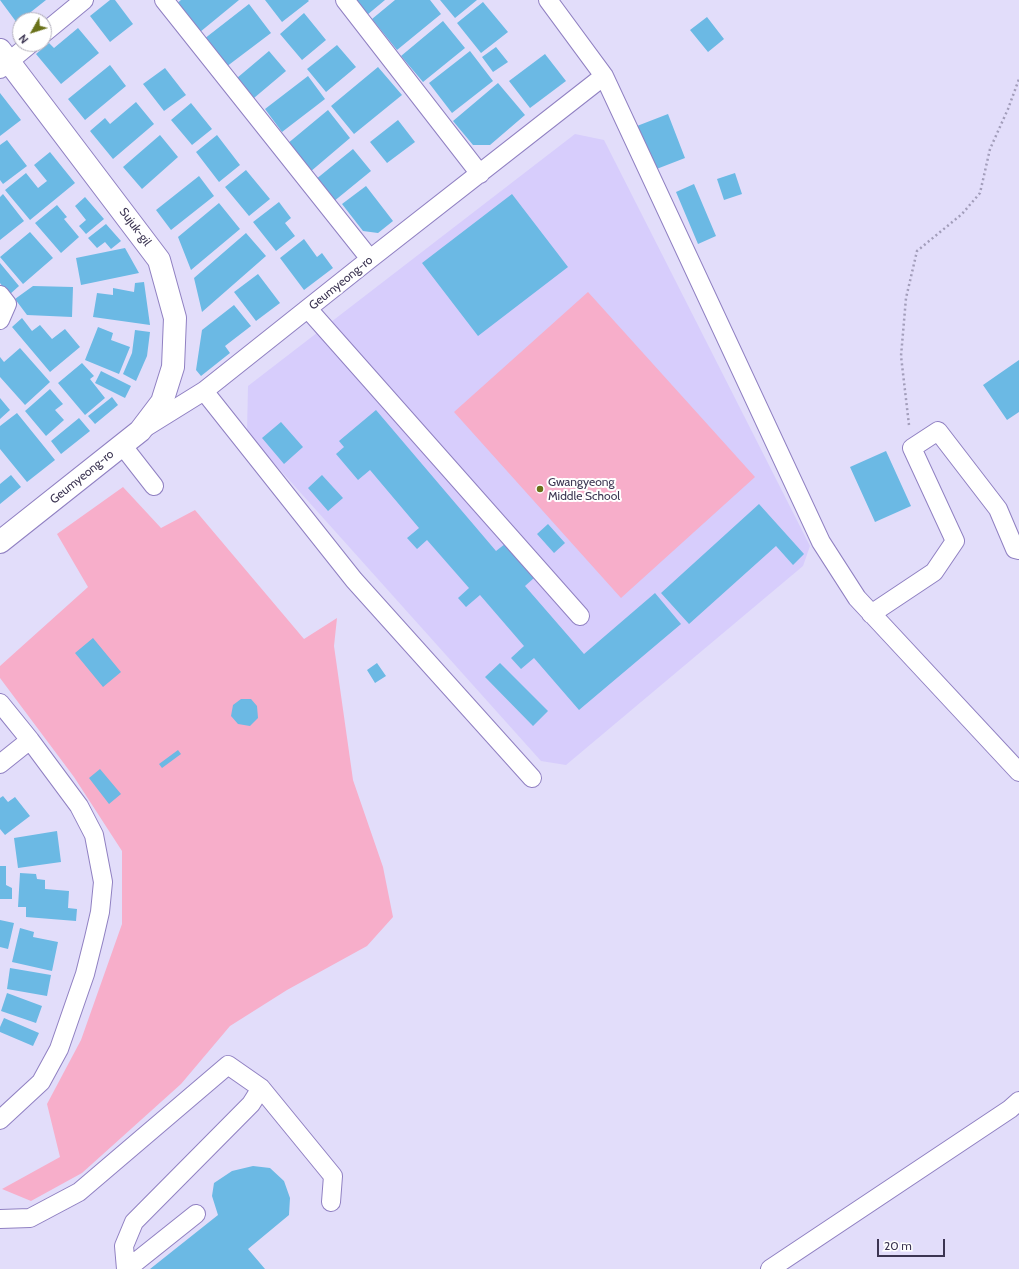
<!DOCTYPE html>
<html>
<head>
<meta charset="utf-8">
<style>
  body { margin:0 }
  #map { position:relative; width:1019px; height:1269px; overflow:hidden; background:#e2ddfa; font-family:Cabin,sans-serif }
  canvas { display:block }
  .north { position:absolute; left:12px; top:12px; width:40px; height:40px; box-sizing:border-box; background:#fff; border:1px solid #b1aeba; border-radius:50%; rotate:231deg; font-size:11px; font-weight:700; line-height:16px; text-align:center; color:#3c3552 }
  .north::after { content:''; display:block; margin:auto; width:14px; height:18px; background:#697119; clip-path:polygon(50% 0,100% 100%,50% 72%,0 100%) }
  .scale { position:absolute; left:877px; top:1239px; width:68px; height:18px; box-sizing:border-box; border:2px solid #3c3552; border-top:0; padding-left:5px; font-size:12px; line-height:14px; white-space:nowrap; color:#3c3552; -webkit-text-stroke:3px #fff; paint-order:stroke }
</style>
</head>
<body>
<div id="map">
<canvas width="1019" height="1269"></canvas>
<div class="north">N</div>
<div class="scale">20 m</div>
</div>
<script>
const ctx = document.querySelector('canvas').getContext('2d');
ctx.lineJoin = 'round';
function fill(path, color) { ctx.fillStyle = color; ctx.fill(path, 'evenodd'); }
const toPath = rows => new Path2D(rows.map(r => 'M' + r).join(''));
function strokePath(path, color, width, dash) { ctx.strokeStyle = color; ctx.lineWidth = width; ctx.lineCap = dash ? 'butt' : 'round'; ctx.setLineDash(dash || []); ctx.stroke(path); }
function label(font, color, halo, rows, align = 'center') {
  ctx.font = font + ' Cabin,sans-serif'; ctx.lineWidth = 4; ctx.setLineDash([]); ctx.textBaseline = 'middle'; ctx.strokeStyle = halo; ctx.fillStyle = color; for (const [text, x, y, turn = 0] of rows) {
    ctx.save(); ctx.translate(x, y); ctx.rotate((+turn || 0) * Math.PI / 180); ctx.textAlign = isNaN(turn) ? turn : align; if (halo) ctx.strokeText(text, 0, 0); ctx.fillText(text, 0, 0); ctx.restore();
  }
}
const built = toPath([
  [575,134,604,140,810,546,803,566,566,765,541,761,247,433,248,386]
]);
const green = toPath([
  [588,292,755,477,621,598,454,412],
  [123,487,161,528,195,510,304,639,337,618,334,646,353,780,383,867,393,917,367,946,287,990,230,1026,181,1084,82,1173,31,1201,2,1189,60,1157,47,1104,81,1040,122,924,122,851,74,777,0,678,0,666,88,587,57,534]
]);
const building = toPath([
  [0,0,46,0,17,23],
  [110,0,115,0,133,24,110,42,90,16],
  [181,0,239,0,200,32,176,4],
  [265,0,308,0,309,1,282,22],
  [354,0,385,0,367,15],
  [395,0,430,0,441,14,397,50,372,19],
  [440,0,477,0,455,18],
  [483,2,508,32,481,53,457,23],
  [249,4,271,33,226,67,204,39],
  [304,13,326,40,302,60,280,34],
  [707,17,724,39,708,52,690,30],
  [443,21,465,48,423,82,401,56],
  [78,28,99,53,61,84,36,54,49,43,54,48],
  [337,45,356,67,326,92,307,69],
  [496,47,508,62,493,72,482,57],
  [269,51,286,71,254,98,237,78],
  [470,51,493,81,452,113,429,83],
  [545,54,566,81,530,108,509,81],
  [110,65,126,86,85,120,68,99],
  [378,67,402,95,354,134,331,106],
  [165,68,186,95,164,111,143,84],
  [308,76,325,99,282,132,265,109],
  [498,83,525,115,490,145,473,145,453,121],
  [0,93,21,120,0,136],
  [136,102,154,124,113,159,90,131,105,118,110,124],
  [191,103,212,129,192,145,171,120],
  [328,110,350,138,310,172,287,144],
  [668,114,685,158,654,170,637,126],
  [398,120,415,142,387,163,370,142],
  [160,135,178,157,142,189,123,167],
  [217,135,240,165,219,182,196,152],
  [7,140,27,166,3,184,0,180,0,145],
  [353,149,371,171,333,202,315,180],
  [50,152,75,183,30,220,5,190,26,173,38,188,47,181,34,165],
  [246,170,270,199,249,216,225,187],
  [735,173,742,194,724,200,717,179],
  [199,176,214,196,171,230,156,210],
  [694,184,716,236,698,244,676,192],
  [366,186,393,221,378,233,363,231,342,204],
  [3,194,24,221,0,240,0,197],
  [512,194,568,267,478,336,422,263],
  [85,197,104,219,86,234,79,226,86,220,75,206],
  [279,202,291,218,285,223,295,236,276,251,253,222],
  [219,203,240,229,191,270,178,237],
  [57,205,67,217,64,219,79,237,61,253,35,223],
  [106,224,121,241,111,249,105,242,97,248,88,238],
  [30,232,53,258,23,284,0,257],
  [246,233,266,256,202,312,194,278],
  [304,239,317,257,322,253,333,268,304,290,280,258],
  [125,248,139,273,81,285,76,258],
  [0,263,19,286,9,295,0,283],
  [258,274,280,303,256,321,234,292],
  [144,282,150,325,93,317,97,293,113,295,113,288,134,292,135,283],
  [33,286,73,287,72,317,27,315,15,299],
  [234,305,251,326,225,346,230,353,201,376,196,370,202,330],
  [22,318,32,331,40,325,52,339,65,329,80,347,50,372,12,327],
  [98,327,113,333,111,340,130,347,119,374,85,360],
  [135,330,150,332,147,356,136,381,123,374,132,353],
  [20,348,50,382,25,405,0,377,0,357,4,362],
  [1019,360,1019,412,1007,420,983,385],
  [82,363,94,376,90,379,105,398,85,415,58,383],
  [101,371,131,386,125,398,95,383],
  [50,389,63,404,55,410,64,420,46,436,25,411],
  [112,397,118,405,95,424,88,416],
  [0,398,10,410,0,419],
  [376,410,496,551,505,544,534,578,525,586,584,654,655,593,681,624,579,710,534,658,521,669,511,658,524,646,480,595,466,607,458,598,469,588,427,540,417,549,407,538,419,528,370,470,358,480,336,454,344,447,339,441],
  [17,413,55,460,27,482,0,449,0,426],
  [79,418,90,431,61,454,51,441],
  [281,422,303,447,284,464,262,438],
  [886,451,911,506,875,522,850,467],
  [11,475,21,487,0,504,0,484],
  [322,475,343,498,328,511,308,488],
  [759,504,804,554,793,565,776,546,689,624,661,593],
  [548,524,565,543,554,553,537,534],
  [93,638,121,672,103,687,75,653],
  [377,663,386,676,375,683,367,670],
  [500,663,548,711,533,726,485,677],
  [241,699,251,699,257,706,258,718,250,726,238,724,231,716,233,705],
  [178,750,181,754,162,768,159,764],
  [100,769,121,794,109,804,89,778],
  [3,796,8,802,15,797,30,816,5,835,0,829,0,798],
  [57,831,61,862,18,868,14,838],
  [0,866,6,866,6,885,12,888,12,899,0,899],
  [20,873,36,874,37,879,45,880,45,889,69,891,68,908,77,909,76,921,26,917,26,907,18,907],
  [0,920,14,923,8,949,0,947],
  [20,928,34,932,33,937,58,942,52,971,12,962],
  [10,968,51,975,47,996,7,989],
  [7,993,42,1006,36,1023,1,1011],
  [4,1018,39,1033,33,1046,0,1032,0,1027],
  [253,1166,270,1168,284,1181,290,1198,289,1215,248,1249,265,1269,150,1269,218,1215,212,1196,214,1183,232,1171]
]);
const path = toPath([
  [909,425,901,356,906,298,917,251,962,214,980,193,990,149,1008,109,1019,79]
]);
const minor = toPath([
  [164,0,370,259],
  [345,0,480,174],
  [548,0,604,76,821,542,857,598,1019,772],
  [44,33,84,0],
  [0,69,30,44],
  [0,295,7,304,0,320],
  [308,309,580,616],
  [204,391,354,580,532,778],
  [146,427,204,391,370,259,604,76],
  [122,445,154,486],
  [871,614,934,572,955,541,912,448,938,431,998,509,1015,549,1019,550],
  [0,703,30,740,79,806,94,835,103,882,100,912,94,938,85,974,59,1049,41,1082,0,1120],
  [0,764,30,740],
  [0,1219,30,1218,79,1192,228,1065,261,1088,333,1176,331,1202],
  [126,1269,124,1246,134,1222,251,1104,261,1088],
  [127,1269,196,1214],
  [770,1269,1010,1109,1019,1101]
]);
const tertiary = toPath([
  [0,50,159,260,175,318,173,367,162,402,140,431,0,542]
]);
const markers = [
  [540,489,4,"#697119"]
];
const streetNames = [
  ["Sujuk-gil",135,227,53],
  ["Geumyeong-ro",341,283,-39],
  ["Geumyeong-ro",82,477,-39]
];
const poiNames = [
  ["Gwangyeong",548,482],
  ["Middle School",548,496]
];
fill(built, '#d7cdfc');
fill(green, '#f7aeca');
fill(building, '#6bb9e4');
strokePath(minor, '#9080c2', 20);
strokePath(tertiary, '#9080c2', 24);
strokePath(path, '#a29dba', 2.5, [2, 3]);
strokePath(minor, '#fff', 18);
strokePath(tertiary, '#fff', 22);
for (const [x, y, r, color] of markers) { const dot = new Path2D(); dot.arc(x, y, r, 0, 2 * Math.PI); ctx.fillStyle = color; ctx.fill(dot); strokePath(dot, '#fff', 1.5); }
label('12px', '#3c3552', '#fff', streetNames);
label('12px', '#3c3552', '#fff', poiNames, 'left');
</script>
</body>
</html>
